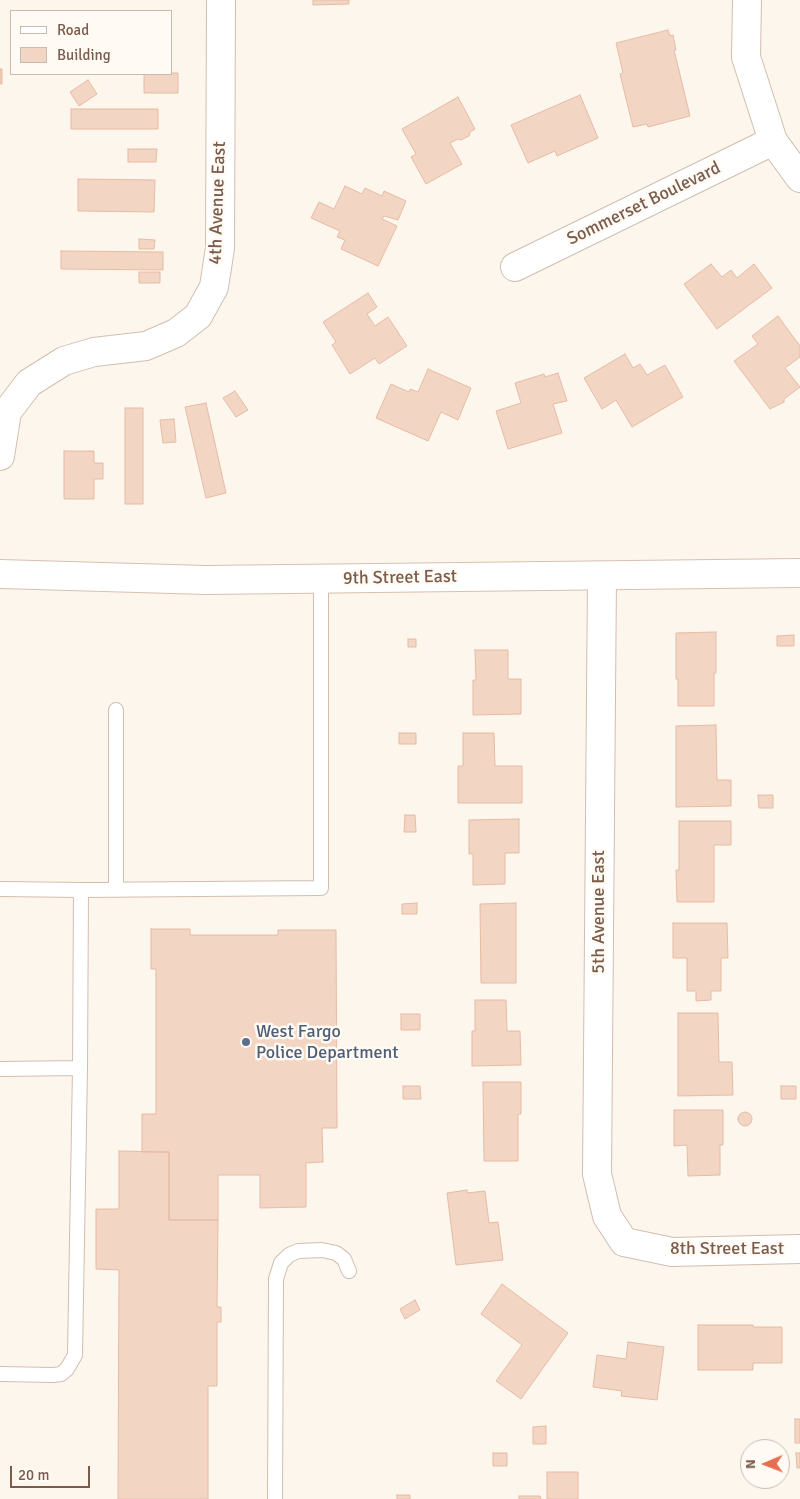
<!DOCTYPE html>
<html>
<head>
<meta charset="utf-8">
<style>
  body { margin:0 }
  #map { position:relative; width:800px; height:1499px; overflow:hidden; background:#fdf6ec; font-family:Signika,sans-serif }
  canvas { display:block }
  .legend { position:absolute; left:10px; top:10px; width:162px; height:65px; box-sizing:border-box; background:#fffaf3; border:1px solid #cabbb1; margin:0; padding:6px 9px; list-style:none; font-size:15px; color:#7a5c4d }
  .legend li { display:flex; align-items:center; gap:10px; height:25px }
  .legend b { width:25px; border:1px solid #cabbb1 }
  .north { position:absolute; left:740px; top:1439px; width:50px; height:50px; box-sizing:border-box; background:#fffaf3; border:1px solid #cabbb1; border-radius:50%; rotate:269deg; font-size:14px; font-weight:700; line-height:20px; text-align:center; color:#7a5c4d }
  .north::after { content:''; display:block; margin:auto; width:18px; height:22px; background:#e76f51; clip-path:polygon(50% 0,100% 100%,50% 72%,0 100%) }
  .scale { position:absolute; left:10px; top:1466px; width:80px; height:22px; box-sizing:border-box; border:2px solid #7a5c4d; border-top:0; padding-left:6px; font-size:15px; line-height:18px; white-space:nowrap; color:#7a5c4d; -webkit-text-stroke:4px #fffaf3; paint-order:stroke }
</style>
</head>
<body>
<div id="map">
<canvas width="800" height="1499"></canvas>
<ul class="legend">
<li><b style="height:6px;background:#fff"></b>Road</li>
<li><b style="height:14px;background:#f3d5c3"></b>Building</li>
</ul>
<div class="north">N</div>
<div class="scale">20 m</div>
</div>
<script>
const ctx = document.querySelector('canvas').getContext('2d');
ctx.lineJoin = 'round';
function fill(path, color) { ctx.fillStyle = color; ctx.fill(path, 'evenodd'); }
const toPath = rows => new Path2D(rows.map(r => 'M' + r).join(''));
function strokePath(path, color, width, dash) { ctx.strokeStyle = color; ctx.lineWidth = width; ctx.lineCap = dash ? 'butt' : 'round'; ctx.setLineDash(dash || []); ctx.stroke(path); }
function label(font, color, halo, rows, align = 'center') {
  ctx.font = font + ' Signika,sans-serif'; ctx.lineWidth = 5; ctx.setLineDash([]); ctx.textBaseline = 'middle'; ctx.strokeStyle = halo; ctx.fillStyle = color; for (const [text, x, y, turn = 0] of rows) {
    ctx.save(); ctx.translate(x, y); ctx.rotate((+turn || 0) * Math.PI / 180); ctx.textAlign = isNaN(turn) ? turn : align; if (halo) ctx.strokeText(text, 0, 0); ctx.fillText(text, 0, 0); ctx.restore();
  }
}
const building = toPath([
  [313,0,349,0,349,4,313,5,313,0],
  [668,30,670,36,673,35,676,50,674,50,690,116,648,127,647,124,633,127,620,74,623,73,616,43,668,30],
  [0,69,2,69,2,84,0,84,0,69],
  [171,73,178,73,178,93,144,93,144,74,171,73],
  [88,80,97,94,79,106,70,92,88,80],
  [580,95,598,138,557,156,555,151,528,163,511,125,580,95],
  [458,97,475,129,470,132,469,136,461,140,458,139,450,143,462,164,426,184,411,157,416,154,402,129,458,97],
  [71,109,158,109,158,129,71,129,71,109],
  [128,149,157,149,156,162,128,162,128,149],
  [78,179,155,180,154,212,78,211,78,179],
  [345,186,362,194,365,188,382,196,384,191,406,201,398,220,384,216,382,219,397,226,378,266,341,249,345,240,337,237,340,231,311,218,319,202,334,209,345,186],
  [139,239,155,240,154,249,139,249,139,239],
  [61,251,163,252,163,270,61,269,61,251],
  [711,264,722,277,731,270,737,278,754,264,772,288,717,329,684,284,711,264],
  [139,272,160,272,160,283,139,283,139,272],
  [368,293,377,307,367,314,375,326,388,317,407,346,379,364,375,358,350,374,332,345,336,342,323,322,368,293],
  [778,316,800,346,800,357,785,368,800,387,784,399,784,402,770,409,734,361,758,344,752,336,778,316],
  [625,354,633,368,640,364,647,375,665,365,683,397,632,427,616,400,602,409,584,378,625,354],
  [428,369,471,388,458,420,441,412,428,441,376,418,391,384,409,392,410,389,418,392,428,369],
  [558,373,567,401,553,404,562,433,508,449,496,411,521,403,515,383,544,374,545,377,558,373],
  [235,391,248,410,236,417,223,398,235,391],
  [206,403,226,493,206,498,185,407,206,403],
  [125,408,143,408,143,504,125,504,125,408],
  [174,419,176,442,163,443,160,420,174,419],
  [64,451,94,451,94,463,103,463,103,479,94,479,94,499,64,499,64,451],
  [716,632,716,673,714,673,714,706,678,706,678,679,676,679,676,633,716,632],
  [794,635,794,646,777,646,777,636,794,635],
  [408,639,416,639,416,647,408,647,408,639],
  [475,650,508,650,508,679,521,679,521,714,473,715,473,680,476,680,475,650],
  [716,725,717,780,731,780,731,806,676,807,676,726,716,725],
  [399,733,416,733,416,744,399,744,399,733],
  [463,733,494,733,495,766,522,766,522,803,458,803,458,766,463,766,463,733],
  [758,795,773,795,773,808,759,808,758,795],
  [405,815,415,815,416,832,404,832,405,815],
  [519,819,519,853,505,853,505,884,473,885,473,854,469,854,469,820,519,819],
  [679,821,731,821,731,845,714,845,714,902,677,902,676,870,679,870,679,821],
  [417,903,417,914,402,914,402,904,417,903],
  [516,903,516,983,481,983,480,904,516,903],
  [673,923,727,923,728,958,721,958,721,991,711,991,711,1000,696,1001,696,991,687,991,687,958,673,958,673,923],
  [151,929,190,929,190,935,278,935,278,930,336,930,337,1128,322,1128,323,1162,306,1163,306,1207,260,1208,260,1175,218,1175,218,1220,169,1220,169,1152,142,1152,142,1114,156,1114,156,969,151,969,151,929],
  [475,1000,506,1000,507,1031,520,1031,521,1065,472,1066,472,1031,475,1031,475,1000],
  [678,1013,718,1013,719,1062,732,1062,733,1095,678,1096,678,1013],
  [401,1014,420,1014,420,1030,401,1030,401,1014],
  [483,1082,521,1082,521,1114,518,1114,518,1161,484,1161,483,1082],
  [403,1086,420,1086,421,1099,403,1099,403,1086],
  [781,1086,796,1086,796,1099,781,1099,781,1086],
  [674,1110,723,1110,723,1145,720,1145,720,1175,688,1176,687,1145,674,1146,674,1110],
  '738 1119a7 7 0 1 1 14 0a7 7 0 1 1-14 0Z',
  [119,1151,169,1152,169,1220,218,1220,217,1307,221,1307,221,1322,217,1322,217,1386,208,1386,208,1499,118,1499,119,1270,96,1269,96,1209,119,1209,119,1151],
  [467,1190,467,1193,485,1191,489,1223,498,1222,503,1260,456,1265,447,1193,467,1190],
  [502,1284,568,1333,521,1399,496,1381,522,1345,481,1314,502,1284],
  [415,1300,420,1310,405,1319,400,1309,415,1300],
  [698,1325,753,1325,753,1327,782,1327,782,1363,753,1363,753,1370,698,1370,698,1325],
  [628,1342,664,1347,657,1400,621,1396,622,1391,593,1387,597,1355,626,1359,628,1342],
  [795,1419,800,1419,800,1443,795,1443,795,1419],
  [546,1426,546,1444,533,1444,533,1427,546,1426],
  [493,1453,507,1453,507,1466,493,1466,493,1453],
  [796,1453,800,1453,800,1468,797,1468,796,1453],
  [547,1472,578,1472,578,1499,547,1499,547,1472],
  [397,1495,410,1495,410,1499,397,1499,397,1495],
  [519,1496,540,1496,541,1499,519,1499,519,1496]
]);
const lane = toPath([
  [116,710,116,890],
  [0,889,81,890,80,1068,75,1355,67,1369,61,1374,54,1375,0,1374],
  [81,890,321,888,321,579],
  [0,1069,80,1068],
  [275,1499,276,1279,281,1263,289,1255,298,1251,322,1250,336,1253,344,1259,349,1271]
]);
const street = toPath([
  [747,0,746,57,773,141,800,178],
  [515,267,773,141],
  [0,456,7,412,29,383,64,361,94,352,146,346,176,333,198,316,214,287,220,248,221,0],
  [602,576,597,1174,607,1216,624,1242,672,1252,800,1249]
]);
const secondary = toPath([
  [0,574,206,580,800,573]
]);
const markers = [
  [246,1042,5,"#5c6f8a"]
];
const streetNames = [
  ["4th Avenue East",218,203,-88],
  ["Sommerset Boulevard",644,204,-26],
  ["9th Street East",400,578,-1],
  ["5th Avenue East",599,912,-90],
  ["8th Street East",727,1249]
];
const serviceNames = [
  ["West Fargo",256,1032],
  ["Police Department",256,1053]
];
fill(building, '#f3d5c3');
strokePath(building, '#e6bba3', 1);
strokePath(lane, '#d1beb0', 16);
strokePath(street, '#d1beb0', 30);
strokePath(secondary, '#d6c0b0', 30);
strokePath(lane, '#fff', 14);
strokePath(street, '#fff', 28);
strokePath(secondary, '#fff', 28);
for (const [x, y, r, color] of markers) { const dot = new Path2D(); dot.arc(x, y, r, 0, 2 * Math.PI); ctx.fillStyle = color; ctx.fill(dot); strokePath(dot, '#fffaf3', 2); }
label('18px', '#7a5c4d', '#fffaf3', streetNames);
label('18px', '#4e5e75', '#fffaf3', serviceNames, 'left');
</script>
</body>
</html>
